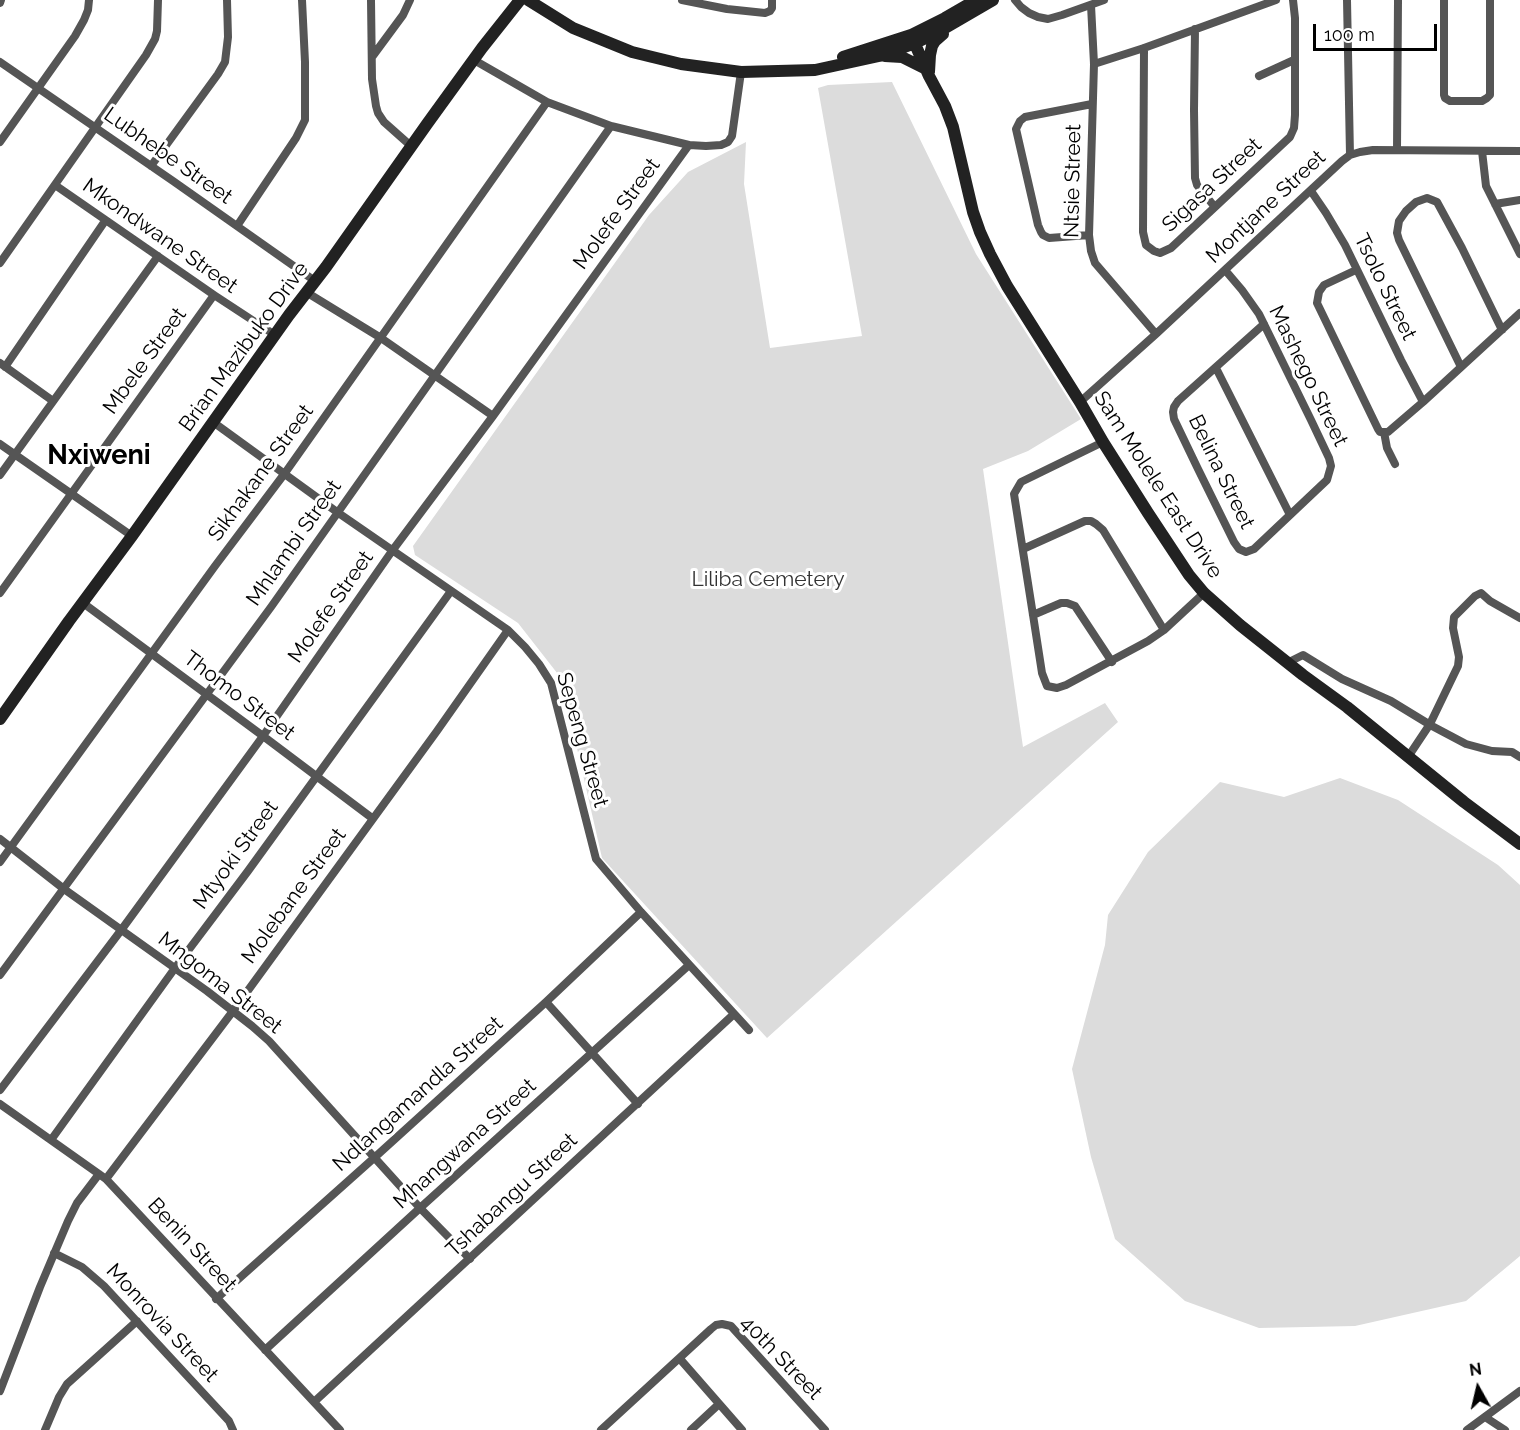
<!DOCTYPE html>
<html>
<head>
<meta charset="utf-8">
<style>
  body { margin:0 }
  #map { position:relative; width:1520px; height:1430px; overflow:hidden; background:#fff; font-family:Raleway,sans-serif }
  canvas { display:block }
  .north { position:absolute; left:1448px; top:1358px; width:60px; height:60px; -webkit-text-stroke:4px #fff; paint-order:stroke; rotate:352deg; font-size:16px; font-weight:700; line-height:24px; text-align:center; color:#000 }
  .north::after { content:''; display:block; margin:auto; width:21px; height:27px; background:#000; clip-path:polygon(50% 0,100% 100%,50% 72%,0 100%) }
  .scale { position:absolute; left:1313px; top:24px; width:124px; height:27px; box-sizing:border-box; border:3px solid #000; border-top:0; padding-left:8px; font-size:18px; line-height:21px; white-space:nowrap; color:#000; -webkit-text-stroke:4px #fff; paint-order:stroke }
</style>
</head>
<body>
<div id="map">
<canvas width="1520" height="1430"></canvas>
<div class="north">N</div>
<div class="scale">100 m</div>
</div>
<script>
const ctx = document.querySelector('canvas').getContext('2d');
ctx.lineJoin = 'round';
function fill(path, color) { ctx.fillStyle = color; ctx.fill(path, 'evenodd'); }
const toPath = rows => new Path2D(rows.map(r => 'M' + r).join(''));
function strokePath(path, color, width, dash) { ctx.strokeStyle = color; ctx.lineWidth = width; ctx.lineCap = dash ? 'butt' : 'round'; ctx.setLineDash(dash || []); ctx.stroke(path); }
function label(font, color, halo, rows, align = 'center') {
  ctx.font = font + ' Raleway,sans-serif'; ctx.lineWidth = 6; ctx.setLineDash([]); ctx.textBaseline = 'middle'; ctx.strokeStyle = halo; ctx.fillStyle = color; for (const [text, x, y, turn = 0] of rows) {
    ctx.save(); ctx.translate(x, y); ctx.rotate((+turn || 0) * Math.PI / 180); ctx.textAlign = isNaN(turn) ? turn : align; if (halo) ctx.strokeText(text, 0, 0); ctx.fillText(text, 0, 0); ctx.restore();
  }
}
const green = toPath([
  [892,82,976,254,1081,419,1028,451,983,469,1023,747,1105,703,1118,722,767,1038,602,858,561,678,518,623,415,555,413,546,649,215,688,172,746,142,744,184,770,348,862,336,818,88,828,85],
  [1340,778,1398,800,1498,865,1520,885,1520,1256,1466,1301,1355,1326,1259,1328,1185,1301,1115,1239,1091,1157,1072,1069,1105,945,1108,915,1148,852,1220,782,1284,797]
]);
const street = toPath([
  [371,0,372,79,376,106,378,113,384,122,411,146],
  [682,0,727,9,765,13,770,11,772,8,772,0],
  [1015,0,1021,7,1029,13,1038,17,1048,19,1062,15,1104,0],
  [1347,0,1350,155],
  [1444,0,1444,95,1445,98,1450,101,1482,101,1487,98,1490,95,1490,0],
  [0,3,1,0],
  [1091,5,1094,64,1089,235,1091,251,1095,263,1156,334],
  [1195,29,1194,110,1195,178,1197,185,1214,206],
  [1144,48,1143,232,1146,245,1154,251,1160,253,1171,248,1290,137,1294,128,1295,115,1295,18,1293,0],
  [372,57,403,15,410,0],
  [474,60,547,102,611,126,689,145,706,146,721,145,728,142,732,136,741,72],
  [0,62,173,181,315,281],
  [1094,64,1144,48,1276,0],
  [1259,76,1294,60],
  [0,142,75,36,84,20,88,10,89,0],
  [1397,150,1398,0],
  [1482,151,1486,186,1520,254],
  [151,166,218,74,225,62,228,37,227,0],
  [55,185,214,295,275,335],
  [1311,191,1326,213,1345,245,1401,360,1423,402],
  [1495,204,1520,200],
  [237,226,296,138,305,120,305,62,302,0],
  [1089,235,1049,238,1043,235,1041,232,1038,225,1016,129,1020,121,1025,117,1092,104],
  [0,263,146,55,155,39,157,31,158,0],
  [1225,270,1242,290,1259,314,1311,420,1329,458,1331,466,1327,480,1254,549,1246,552,1239,549,1234,542,1198,469,1174,419,1173,412,1174,407,1178,401,1264,324],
  [1356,270,1324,285,1319,292,1317,303,1378,429,1380,432,1388,432,1423,402,1520,313],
  [306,292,381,338,493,416],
  [0,363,53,401],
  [5,367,105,221],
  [1461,367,1399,240,1397,233,1399,221,1406,211,1416,202,1427,198,1437,202,1462,248,1502,330],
  [1216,368,1290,515],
  [1080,402,1156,334,1342,161,1350,155,1360,152,1373,150,1520,151],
  [213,422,337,512,508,630,525,647,539,664,551,683,596,859,641,912,749,1030],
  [1384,432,1387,448,1395,464],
  [1103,442,1021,482,1014,494,1033,615,1042,673,1047,686,1057,688,1066,685,1148,641,1164,630,1204,593],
  [0,444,132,536],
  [0,475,158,256],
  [1023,549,1085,521,1091,521,1096,524,1103,530,1164,630],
  [0,593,214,295],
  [83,603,263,736,372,818],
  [1033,615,1061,603,1067,603,1075,606,1112,662],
  [1287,663,1303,655,1342,679,1391,701,1432,726,1466,744,1492,751,1512,752,1520,757],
  [1408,757,1430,724,1458,666,1459,657,1453,628,1454,617,1475,596,1481,593,1490,601,1520,618],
  [0,839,64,889,207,991,252,1026,269,1041,420,1208,470,1259],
  [0,862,215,566,285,473,547,102],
  [0,975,271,607,611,126],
  [546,1002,638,1104],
  [0,1090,122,929,263,736,392,551,493,416,689,145],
  [0,1104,106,1179,340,1430],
  [51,1140,175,968,248,871,451,591],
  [106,1179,233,1011,437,731,508,630],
  [54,1253,82,1267,104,1286,229,1421,233,1430],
  [216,1299,374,1158,546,1002,641,912],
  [265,1350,420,1208,689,965],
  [680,1359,742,1430],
  [0,1391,40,1287,68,1221,77,1203,99,1174],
  [314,1402,734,1014],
  [1485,1417,1505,1430],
  [45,1430,59,1397,67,1384,137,1321],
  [601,1430,711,1329,716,1325,722,1324,731,1326,825,1430],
  [691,1430,719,1404],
  [1467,1430,1520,1391]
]);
const secondary = toPath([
  [528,0,573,28,632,52,681,64,741,72,815,70,879,56,915,43,938,32,993,0],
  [911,35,929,76,945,106,953,127,973,212,980,232,990,254,1007,286,1080,402,1103,442,1148,513,1189,575,1204,593,1240,625,1303,675,1347,707,1464,802,1520,844],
  [885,56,902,57,926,69],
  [843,57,911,35,945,18,976,0],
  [929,72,930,55,932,46,935,41,943,34],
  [0,719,69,621,132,536,289,315,326,267,427,124,482,48,520,0]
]);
const streetNames = [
  ["Lubhebe Street",168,156,35],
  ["Ntsie Street",1073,181,-89],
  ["Sigasa Street",1212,185,-43],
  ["Montjane Street",1266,207,-43],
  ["Molefe Street",617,214,-54],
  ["Mkondwane Street",160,236,35],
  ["Tsolo Street",1385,287,64],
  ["Brian Mazibuko Drive",244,347,-54],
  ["Mbele Street",145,361,-54],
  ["Mashego Street",1308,376,64],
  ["Belina Street",1221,472,64],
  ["Sikhakane Street",261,473,-54],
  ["Sam Molele East Drive",1158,485,57],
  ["Mhlambi Street",294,543,-55],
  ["Molefe Street",331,607,-55],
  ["Thomo Street",239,696,37],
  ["Sepeng Street",582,740,74],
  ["Mtyoki Street",236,855,-54],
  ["Molebane Street",294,896,-54],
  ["Mngoma Street",220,983,38],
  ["Ndlangamandla Street",418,1094,-42],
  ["Mhangwana Street",465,1144,-42],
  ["Tshabangu Street",512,1195,-43],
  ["Benin Street",192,1245,47],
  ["Monrovia Street",162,1323,47],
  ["40th Street",781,1358,46]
];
const parkNames = [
  ["Liliba Cemetery",768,580]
];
const districtNames = [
  ["Nxiweni",99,456]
];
fill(green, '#dcdcdc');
strokePath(street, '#555', 8);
strokePath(secondary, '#222', 12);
label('21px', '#000', '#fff', streetNames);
label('21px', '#333', '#fff', parkNames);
label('bold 27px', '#000', '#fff', districtNames);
</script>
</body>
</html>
